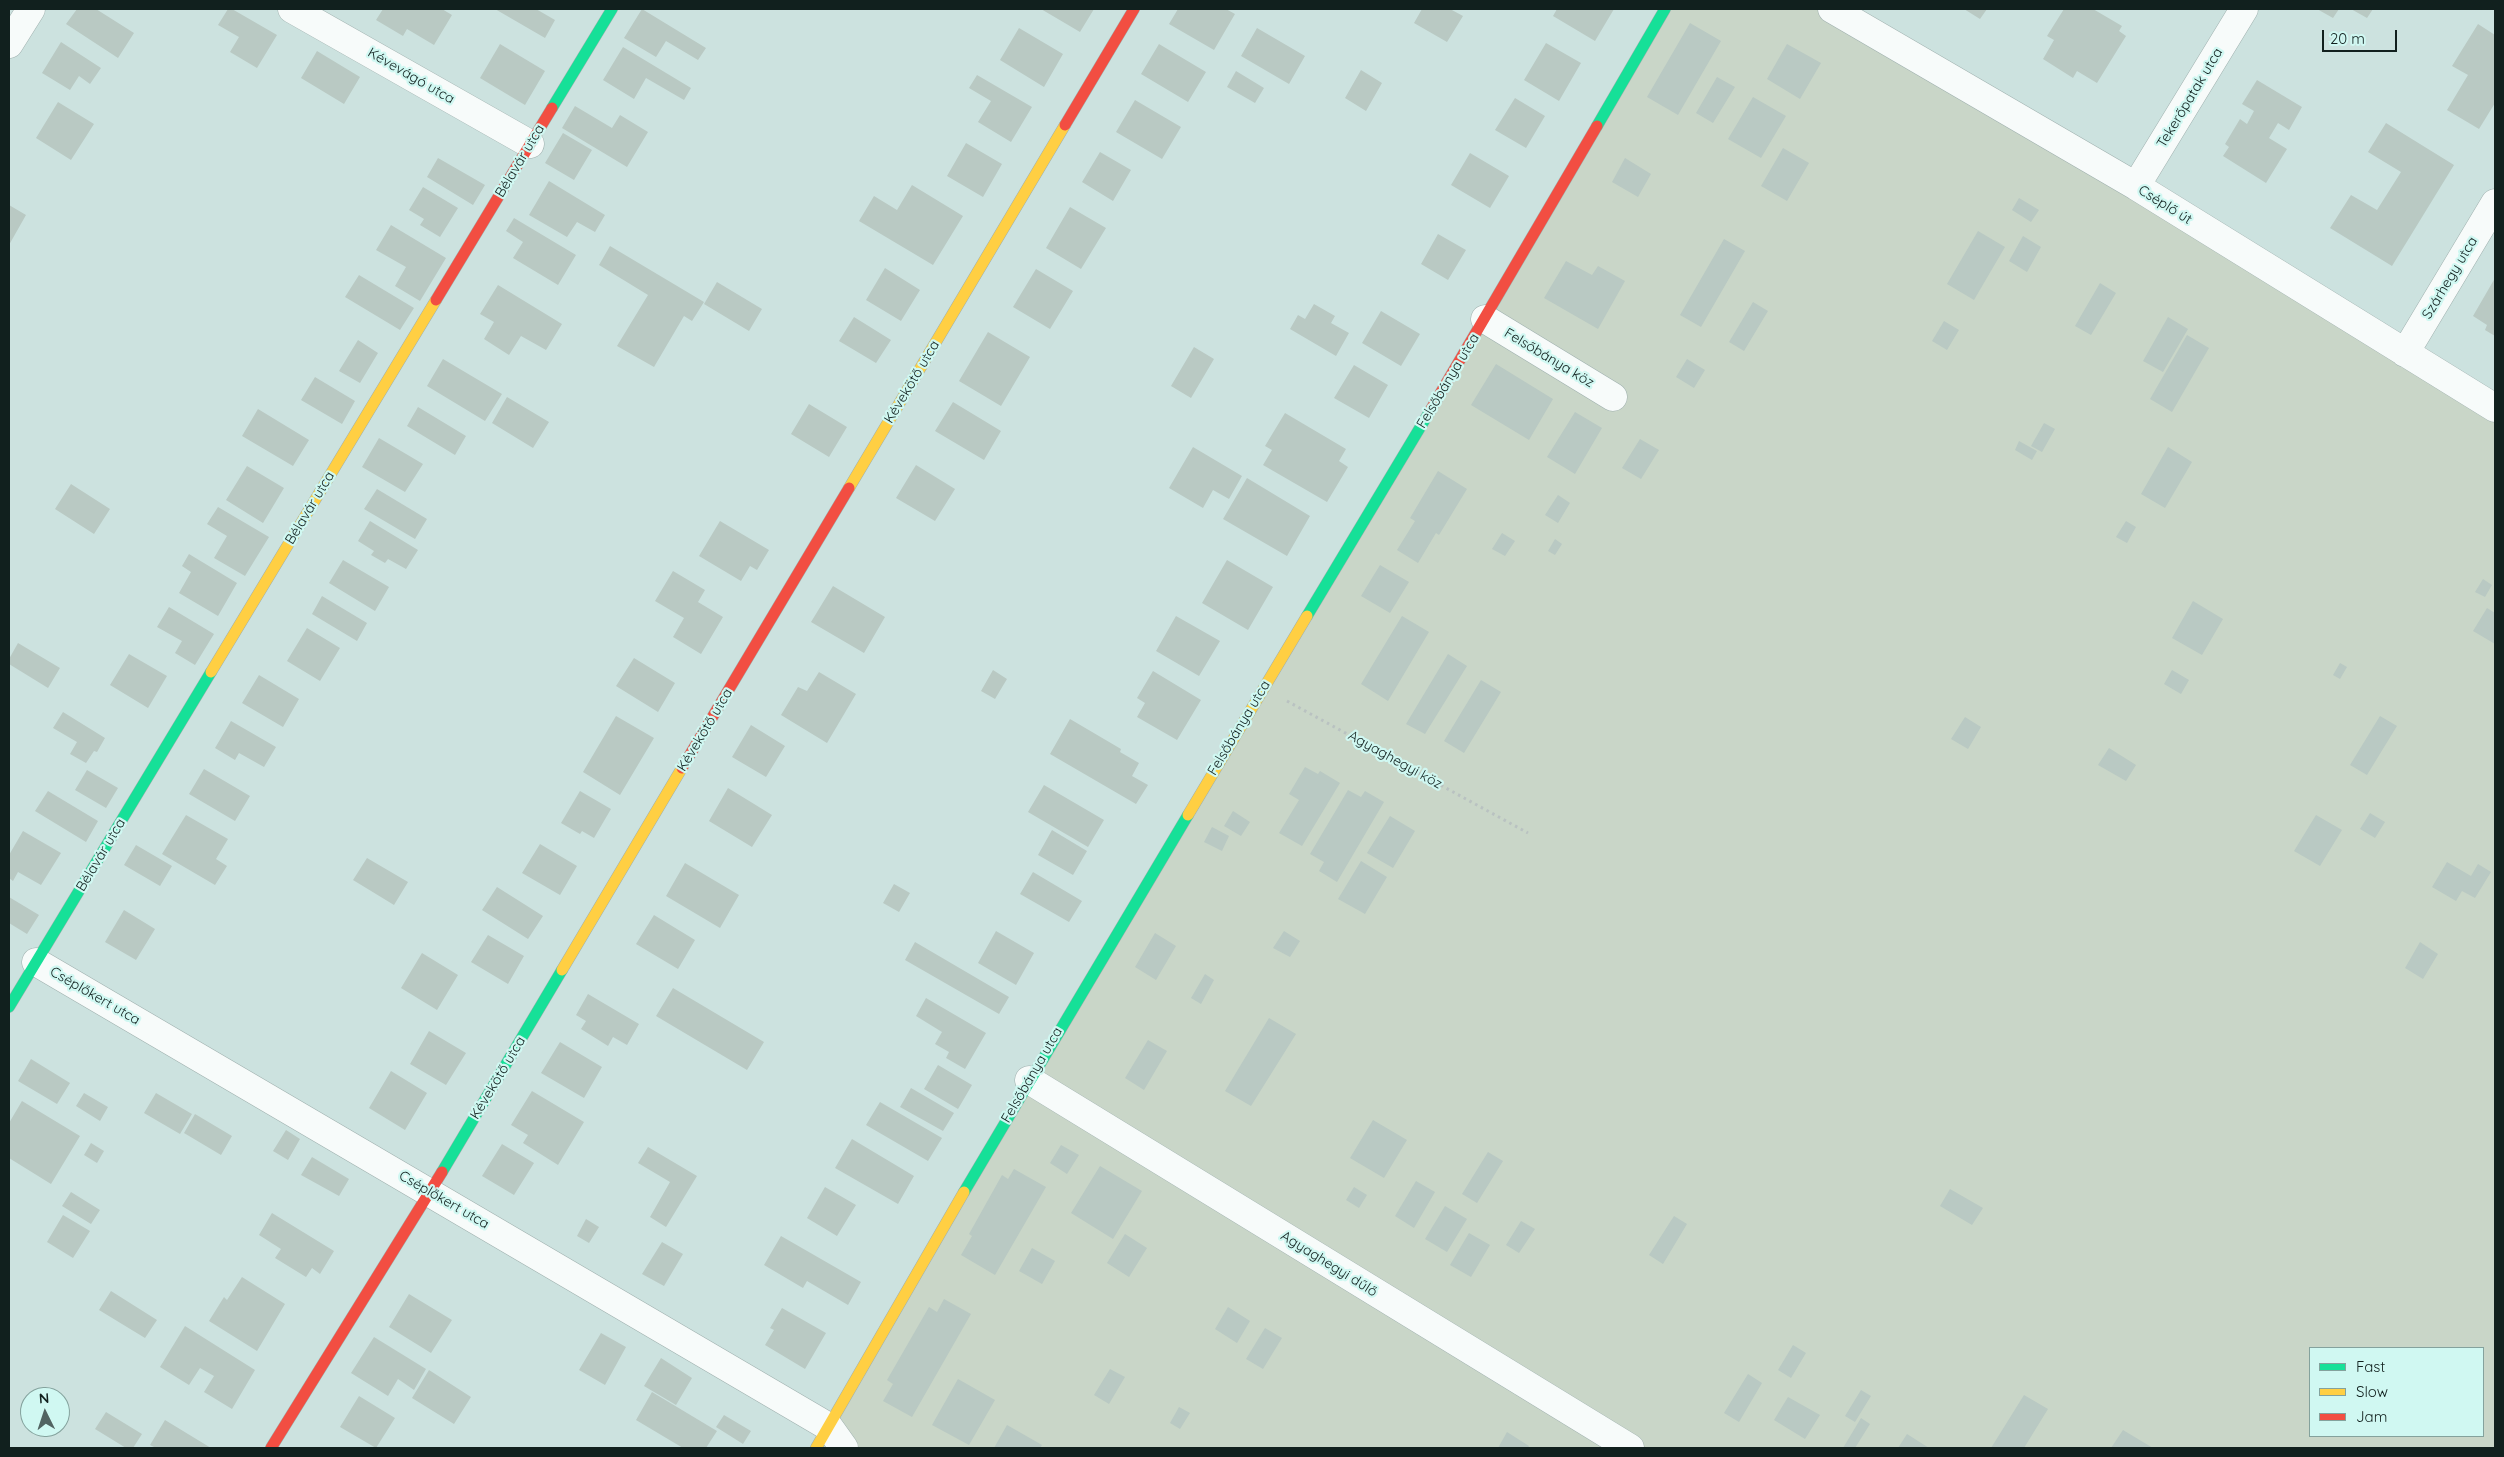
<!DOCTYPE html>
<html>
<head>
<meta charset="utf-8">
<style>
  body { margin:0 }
  #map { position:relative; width:2504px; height:1457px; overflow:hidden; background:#cce2df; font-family:Quicksand,sans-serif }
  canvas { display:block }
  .frame { position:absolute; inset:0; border:10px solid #11201e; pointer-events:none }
  .legend { position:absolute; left:2309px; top:1347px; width:175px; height:90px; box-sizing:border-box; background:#d0f8f2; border:1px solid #84a29d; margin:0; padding:6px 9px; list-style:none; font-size:15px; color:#11201e }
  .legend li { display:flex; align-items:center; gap:10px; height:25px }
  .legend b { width:25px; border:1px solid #84a29d }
  .north { position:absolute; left:20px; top:1387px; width:50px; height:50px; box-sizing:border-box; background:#d0f8f2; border:1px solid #84a29d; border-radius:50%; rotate:356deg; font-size:14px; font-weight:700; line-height:20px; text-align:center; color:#11201e }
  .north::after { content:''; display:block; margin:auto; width:18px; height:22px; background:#526462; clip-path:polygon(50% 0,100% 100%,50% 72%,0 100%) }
  .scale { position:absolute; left:2322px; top:30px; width:75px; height:22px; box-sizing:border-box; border:2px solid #11201e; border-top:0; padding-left:6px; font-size:15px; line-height:18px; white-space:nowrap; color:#11201e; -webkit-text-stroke:4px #d0f8f2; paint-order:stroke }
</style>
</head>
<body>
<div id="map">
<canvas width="2504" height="1457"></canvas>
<div class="frame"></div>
<ul class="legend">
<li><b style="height:6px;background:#16e098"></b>Fast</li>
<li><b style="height:6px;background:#ffcf43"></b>Slow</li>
<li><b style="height:6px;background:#f24e42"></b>Jam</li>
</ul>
<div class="north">N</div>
<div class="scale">20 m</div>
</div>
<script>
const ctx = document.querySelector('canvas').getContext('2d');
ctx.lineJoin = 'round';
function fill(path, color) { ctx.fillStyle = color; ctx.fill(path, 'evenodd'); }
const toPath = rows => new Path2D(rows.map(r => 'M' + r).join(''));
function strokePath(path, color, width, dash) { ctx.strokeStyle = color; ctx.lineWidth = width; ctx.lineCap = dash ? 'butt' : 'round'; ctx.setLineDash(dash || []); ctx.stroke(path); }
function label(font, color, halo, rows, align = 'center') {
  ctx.font = font + ' Quicksand,sans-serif'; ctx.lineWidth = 4.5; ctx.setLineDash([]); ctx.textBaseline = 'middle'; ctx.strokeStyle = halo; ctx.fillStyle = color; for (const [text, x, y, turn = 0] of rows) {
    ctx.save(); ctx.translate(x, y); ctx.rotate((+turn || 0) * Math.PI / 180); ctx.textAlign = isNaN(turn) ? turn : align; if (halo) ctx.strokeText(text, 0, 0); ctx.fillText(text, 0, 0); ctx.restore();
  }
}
const green = toPath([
  [1665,9,1832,9,2495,408,2495,1448,816,1448],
  [2310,1348,2483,1348,2483,1436,2310,1436]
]);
const building = toPath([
  [77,9,96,9,134,33,118,58,66,24],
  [228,9,232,9,277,35,257,68,230,52,239,37,218,25],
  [383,9,442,9,452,15,434,45,407,29,403,36,376,20],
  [495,9,536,9,555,20,545,38],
  [642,9,706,48,698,60,666,41,656,57,624,38],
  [1041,9,1094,9,1080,32],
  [1178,9,1226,9,1235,14,1214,50,1169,24],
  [1422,9,1450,9,1463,16,1447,42,1414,23],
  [1557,9,1614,9,1595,41,1553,16],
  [1964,9,1987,9,1980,19],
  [2064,9,2093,9,2122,26,2119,31,2126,36,2097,83,2077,71,2073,78,2043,59,2054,40,2047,36],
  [2317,9,2339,9,2333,18],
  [2351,9,2373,9,2367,18],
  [1690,23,1721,41,1678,115,1647,97],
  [2478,24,2495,35,2495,103,2479,129,2447,110,2468,75,2452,66],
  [1019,28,1063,54,1044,87,1000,60],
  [1257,28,1305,56,1289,84,1241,56],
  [61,42,101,68,90,84,79,76,70,90,42,73],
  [1546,43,1581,63,1559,101,1524,80],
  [500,44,545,71,525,105,480,78],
  [1159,44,1206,72,1188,102,1141,74],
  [1787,44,1821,63,1800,99,1767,79],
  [623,47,691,88,684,100,646,78,634,99,603,80],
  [317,51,360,77,344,104,301,78],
  [1361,70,1382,83,1366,111,1345,98],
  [1236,71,1264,88,1255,103,1227,87],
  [977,75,1032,107,1011,142,978,122,991,101,969,88],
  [1717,77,1735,87,1713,123,1696,113],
  [2257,80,2302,107,2289,130,2278,123,2269,138,2287,149,2266,183,2223,156,2229,147,2225,144,2240,119,2247,124,2254,111,2242,104],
  [1753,97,1786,116,1761,158,1728,139],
  [1515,98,1545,116,1526,148,1495,130],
  [1135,100,1181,127,1162,159,1116,132],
  [58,102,94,124,71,160,36,138],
  [575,106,612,128,620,115,648,132,627,167,562,128],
  [2386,123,2454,165,2392,266,2330,228,2351,195,2377,210,2401,172,2368,152],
  [563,133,592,150,574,180,545,163],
  [966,143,1002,164,983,197,947,176],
  [1783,148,1809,163,1787,201,1761,186],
  [1100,152,1131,170,1113,201,1082,182],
  [1470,153,1509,176,1490,208,1451,185],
  [438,158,485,185,473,205,427,177],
  [1625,158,1651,174,1638,197,1612,182],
  [549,181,605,215,595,232,577,222,567,237,529,215],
  [912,185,963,216,933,265,859,221,874,196,897,210],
  [423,187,458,208,440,237,420,225,424,219,409,210],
  [2019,198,2039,210,2031,222,2012,210],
  [9,205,26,215,9,245],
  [1070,207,1106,228,1081,269,1046,248],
  [514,218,576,255,558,285,513,258,523,242,506,231],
  [391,225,446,258,420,301,395,286,406,267,376,250],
  [1978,231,2005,247,1974,300,1947,284],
  [1438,234,1466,250,1448,280,1421,264],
  [2023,236,2041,247,2027,272,2009,261],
  [1724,239,1745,251,1701,327,1680,315],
  [610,246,704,302,692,321,684,316,654,367,617,346,648,295,599,265],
  [1566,261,1592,275,1598,266,1625,281,1598,329,1544,298],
  [885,268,920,290,901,321,866,300],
  [1036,269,1073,291,1050,329,1013,307],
  [359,275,414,308,400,330,345,297],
  [2495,278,2495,336,2485,330,2487,325,2473,316],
  [717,282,762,309,749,331,704,304],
  [2100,283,2116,293,2091,335,2075,326],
  [498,285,562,324,546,350,521,336,509,355,484,339,494,322,480,314],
  [1753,302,1768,311,1744,351,1729,342],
  [1314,304,1335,316,1331,323,1349,333,1336,356,1290,329,1298,315,1305,319],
  [1381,311,1420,334,1401,366,1362,343],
  [854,317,891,340,876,363,839,341],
  [2168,317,2188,329,2163,372,2143,361],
  [1944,321,1959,330,1947,350,1932,341],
  [988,332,1030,357,1001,406,959,381],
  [2187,335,2209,348,2172,412,2150,399],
  [358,340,378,353,360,383,339,371],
  [1194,347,1214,359,1191,398,1171,386],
  [443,359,502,394,485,421,427,386],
  [1687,359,1705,370,1694,388,1676,377],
  [1496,364,1553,399,1529,440,1471,405],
  [1354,365,1388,385,1369,418,1334,398],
  [315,377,355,401,342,424,301,400],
  [507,397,549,422,533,448,492,423],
  [953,402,1001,431,984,460,935,431],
  [809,404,847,427,829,457,791,434],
  [418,407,466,436,455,455,407,426],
  [258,409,309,440,293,466,242,436],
  [1575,412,1602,428,1575,474,1547,457],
  [1285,413,1346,449,1339,461,1348,467,1327,502,1263,465,1272,450,1265,446],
  [2044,423,2055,429,2042,452,2031,446],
  [379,438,423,464,405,492,362,467],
  [1640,439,1659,450,1641,479,1622,468],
  [2019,441,2037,451,2032,460,2015,450],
  [1193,447,1242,476,1229,499,1213,490,1203,508,1169,488],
  [2168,447,2192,462,2165,508,2141,494],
  [916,465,955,489,935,521,896,498],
  [247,466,284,488,263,523,226,500],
  [1438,471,1467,489,1439,535,1436,533,1418,563,1397,550,1415,521,1410,518],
  [1247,478,1310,516,1287,556,1223,519],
  [71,484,110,509,94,534,55,509],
  [377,489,427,519,415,539,364,509],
  [1558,495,1570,503,1558,523,1545,515],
  [218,507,269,537,245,576,214,558,227,536,207,524],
  [370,521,418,550,406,569,388,559,385,563,371,555,374,551,358,541],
  [720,521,769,550,757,570,750,566,741,581,699,556],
  [2126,521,2136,527,2127,543,2116,537],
  [1502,533,1515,541,1505,556,1492,549],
  [1555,539,1562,544,1555,555,1548,551],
  [189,554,237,583,218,616,179,593,191,572,182,566],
  [343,560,389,587,375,611,329,583],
  [1227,560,1273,587,1248,630,1202,603],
  [1380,565,1409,582,1390,613,1361,596],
  [673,571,705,590,698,602,723,617,701,654,673,637,684,618,655,601],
  [2483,579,2492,585,2485,597,2475,592],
  [833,586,885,617,864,653,811,622],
  [322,596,367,623,357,641,312,614],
  [2193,601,2223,619,2202,655,2172,638],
  [169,607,214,634,195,665,175,653,182,641,157,627],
  [2487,608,2495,613,2495,644,2473,631],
  [1176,616,1220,641,1199,676,1156,651],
  [1402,616,1429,632,1388,701,1361,684],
  [307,628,340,648,320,681,287,661],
  [18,643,60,668,48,688,9,664,9,659],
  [129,654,167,676,148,708,110,685],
  [1448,654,1467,666,1425,734,1406,724],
  [634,658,675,683,658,712,616,686],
  [2340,663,2347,667,2340,679,2333,675],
  [993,670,1007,679,995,699,981,691],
  [2172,670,2189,680,2181,694,2164,684],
  [1153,671,1201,700,1177,740,1137,717,1145,703,1137,698],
  [819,672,856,694,827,743,781,715,798,687,807,691],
  [259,675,299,699,283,727,242,703],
  [1481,680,1501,692,1464,753,1444,741],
  [63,712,105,738,97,752,94,751,86,763,70,754,77,742,53,728],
  [616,716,654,738,620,795,583,772],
  [2380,716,2397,726,2367,775,2350,765],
  [1965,717,1981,727,1968,749,1951,739],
  [1070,719,1121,749,1120,752,1139,763,1132,776,1148,785,1136,804,1050,754],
  [231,721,276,747,264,767,239,753,235,760,215,748],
  [751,725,785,746,766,777,732,757],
  [2109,748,2136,765,2126,781,2098,765],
  [1305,767,1318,774,1320,771,1340,783,1302,846,1279,833,1299,800,1289,794],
  [204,769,250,796,235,821,189,794],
  [87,770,118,788,106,808,75,790],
  [1044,785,1104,820,1088,847,1028,812],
  [728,788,772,815,752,847,709,821],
  [1348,790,1361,797,1365,791,1384,802,1337,882,1319,871,1324,862,1310,854],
  [48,791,98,821,86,842,35,811],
  [580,791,611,809,594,838,582,831,580,834,561,823],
  [1233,811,1250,822,1241,836,1224,826],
  [2370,813,2385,822,2375,838,2360,829],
  [186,815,228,839,216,859,227,866,215,885,162,854],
  [2316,815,2342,830,2320,866,2294,851],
  [1390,816,1415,831,1393,868,1367,853],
  [1212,827,1229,836,1222,851,1204,842],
  [1052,830,1087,851,1073,875,1038,855],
  [23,831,61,853,41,885,18,872,13,881,9,878,9,855],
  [540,844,577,866,560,895,522,873],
  [136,845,172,866,160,886,124,865],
  [367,858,408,882,394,905,353,880],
  [1361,861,1387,877,1365,914,1338,899],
  [2447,862,2471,876,2478,864,2491,872,2475,898,2462,891,2456,901,2432,887],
  [685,863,739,895,720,928,666,896],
  [1033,872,1082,901,1069,922,1020,894],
  [894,884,910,893,899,912,883,903],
  [497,887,543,916,528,939,482,910],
  [9,897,39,915,27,934,9,923],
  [124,910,155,929,136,960,105,942],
  [654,915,695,940,678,969,636,944],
  [996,931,1034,953,1016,985,978,963],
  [1284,931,1300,941,1290,957,1273,948],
  [1155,933,1176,946,1156,980,1135,967],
  [488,935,524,956,508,984,471,962],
  [915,942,1009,997,999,1014,905,960],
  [2420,942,2438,954,2423,979,2405,968],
  [422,953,458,975,437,1010,401,988],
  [1205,974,1214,980,1201,1004,1191,998],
  [673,988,764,1042,747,1070,656,1016],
  [588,994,639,1024,627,1045,613,1037,608,1046,581,1029,586,1021,576,1015],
  [926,998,986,1033,965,1069,946,1058,949,1052,935,1044,942,1032,916,1016],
  [1269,1018,1296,1034,1251,1106,1225,1091],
  [429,1031,466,1053,446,1085,410,1064],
  [1148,1040,1167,1051,1144,1090,1125,1078],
  [560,1042,602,1067,584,1098,541,1073],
  [31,1059,70,1083,57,1104,18,1081],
  [938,1065,972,1085,958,1109,924,1089],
  [391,1071,427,1093,405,1130,369,1108],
  [911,1088,954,1113,943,1131,900,1107],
  [532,1091,584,1122,558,1165,523,1143,528,1135,511,1125],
  [84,1093,108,1107,100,1121,76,1106],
  [156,1093,192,1114,180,1134,144,1113],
  [22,1101,80,1136,51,1184,9,1158,9,1123],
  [880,1102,942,1138,928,1161,866,1125],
  [195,1114,232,1136,221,1155,184,1133],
  [1373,1120,1407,1140,1384,1178,1350,1158],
  [286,1130,300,1139,288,1160,273,1151],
  [852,1139,914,1176,898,1204,835,1168],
  [91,1143,104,1151,97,1163,84,1155],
  [502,1144,534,1163,514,1195,482,1176],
  [1061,1145,1079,1155,1067,1174,1050,1163],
  [648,1147,697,1176,666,1227,650,1217,670,1182,638,1163],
  [1488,1152,1503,1161,1477,1203,1462,1194],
  [312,1157,349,1179,339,1196,301,1175],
  [1100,1166,1142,1191,1113,1239,1071,1213],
  [1014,1169,1046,1187,995,1275,961,1255,972,1236,969,1234,1002,1175,1008,1179],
  [1416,1181,1435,1192,1414,1228,1395,1216],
  [825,1187,856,1205,837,1236,807,1218],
  [1354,1187,1367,1195,1359,1208,1346,1200],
  [1950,1189,1983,1208,1972,1225,1940,1206],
  [71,1192,100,1210,91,1224,62,1206],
  [1445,1206,1467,1219,1447,1252,1425,1239],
  [272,1213,334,1251,320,1274,312,1268,306,1277,275,1258,281,1249,259,1235],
  [63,1215,90,1231,73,1258,47,1242],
  [1674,1216,1687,1224,1663,1264,1649,1255],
  [586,1219,599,1227,589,1243,577,1236],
  [1521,1221,1535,1229,1519,1253,1506,1245],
  [1469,1233,1490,1245,1471,1277,1450,1265],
  [1125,1234,1147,1248,1129,1277,1107,1263],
  [781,1236,861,1282,848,1305,807,1281,803,1288,764,1265],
  [662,1242,683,1254,664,1286,642,1274],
  [1032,1248,1055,1261,1042,1284,1019,1271],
  [242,1277,285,1304,257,1351,209,1321,224,1297,227,1300],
  [111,1291,157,1320,145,1338,99,1310],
  [409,1294,452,1320,431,1353,389,1327],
  [944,1299,971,1314,912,1417,883,1401,893,1384,887,1380,929,1307,937,1312],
  [1228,1307,1250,1321,1237,1343,1215,1329],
  [782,1308,826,1333,805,1369,765,1345,774,1330,770,1328],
  [185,1326,255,1370,232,1409,204,1392,214,1376,200,1368,189,1385,160,1367],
  [1265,1328,1282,1338,1263,1369,1246,1359],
  [601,1333,626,1347,605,1385,579,1370],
  [374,1337,426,1369,414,1390,398,1379,388,1396,351,1373],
  [1793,1345,1806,1353,1791,1378,1778,1370],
  [661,1358,692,1378,676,1405,644,1386],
  [1110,1369,1125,1377,1109,1404,1094,1395],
  [429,1370,471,1397,454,1424,412,1398],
  [1748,1374,1762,1383,1739,1422,1724,1413],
  [958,1379,995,1400,969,1445,932,1425],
  [1861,1390,1871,1396,1855,1422,1845,1416],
  [652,1392,717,1431,706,1448,683,1448,636,1420],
  [2024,1395,2048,1409,2024,1448,1991,1448],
  [359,1396,395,1418,376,1448,340,1427],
  [1788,1397,1820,1415,1805,1439,1774,1420],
  [1179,1407,1190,1413,1180,1429,1170,1423],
  [106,1412,142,1434,133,1448,126,1448,95,1429],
  [724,1415,751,1431,743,1444,716,1427],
  [1861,1418,1870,1424,1855,1448,1843,1448],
  [165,1420,211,1448,156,1448,150,1445],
  [1007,1425,1042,1445,1040,1448,994,1448],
  [2123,1430,2153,1448,2111,1448],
  [1507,1432,1529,1446,1528,1448,1498,1448],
  [1907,1434,1929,1448,1898,1448]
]);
const path = toPath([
  [1287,701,1528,833]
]);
const street = toPath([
  [292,9,530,144],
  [1832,9,2136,186,2495,408],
  [9,44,31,9],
  [2136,186,2244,9],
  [1485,319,1613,397],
  [2405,353,2495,203],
  [36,962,829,1427,844,1448],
  [1029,1080,1630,1448]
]);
const fast = toPath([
  [552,108,612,9],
  [1597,126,1665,9],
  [1307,616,1430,411],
  [9,1007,211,672],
  [442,1172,562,970],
  [964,1192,1188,815]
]);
const slow = toPath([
  [849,488,1065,125],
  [211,672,436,300],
  [1188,815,1307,616],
  [562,970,682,768],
  [816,1448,964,1192]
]);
const jam = toPath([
  [1065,125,1134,9],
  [436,300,552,108],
  [1430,411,1597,126],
  [682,768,849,488],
  [271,1448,442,1172]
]);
const streetNames = [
  ["Kévevágó utca",411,76,30],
  ["Tekerőpatak utca",2190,98,-59],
  ["Bélavár utca",520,161,-59],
  ["Cséplő út",2165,205,32],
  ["Szárhegy utca",2450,278,-59],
  ["Felsőbánya köz",1549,358,31],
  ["Felsőbánya utca",1448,381,-59],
  ["Kévekötő utca",912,382,-59],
  ["Bélavár utca",310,508,-59],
  ["Felsőbánya utca",1239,728,-59],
  ["Kévekötő utca",705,730,-59],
  ["Agyaghegyi köz",1395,760,29],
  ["Bélavár utca",101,855,-59],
  ["Cséplőkert utca",95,996,30],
  ["Felsőbánya utca",1032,1075,-60],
  ["Kévekötő utca",498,1078,-59],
  ["Cséplőkert utca",444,1200,30],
  ["Agyaghegyi dűlő",1329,1264,32]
];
fill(green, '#c9d6c8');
fill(building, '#b9c9c3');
strokePath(street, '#9fb0ae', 29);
strokePath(fast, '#9fb0ae', 12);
strokePath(slow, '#9fb0ae', 12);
strokePath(jam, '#9fb0ae', 12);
strokePath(path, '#b9c2c1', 3, [2.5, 4]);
strokePath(street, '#f7fbfa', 28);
strokePath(fast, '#16e098', 11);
strokePath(slow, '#ffcf43', 11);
strokePath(jam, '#f24e42', 11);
label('14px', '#11201e', '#d0f8f2', streetNames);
</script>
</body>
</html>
